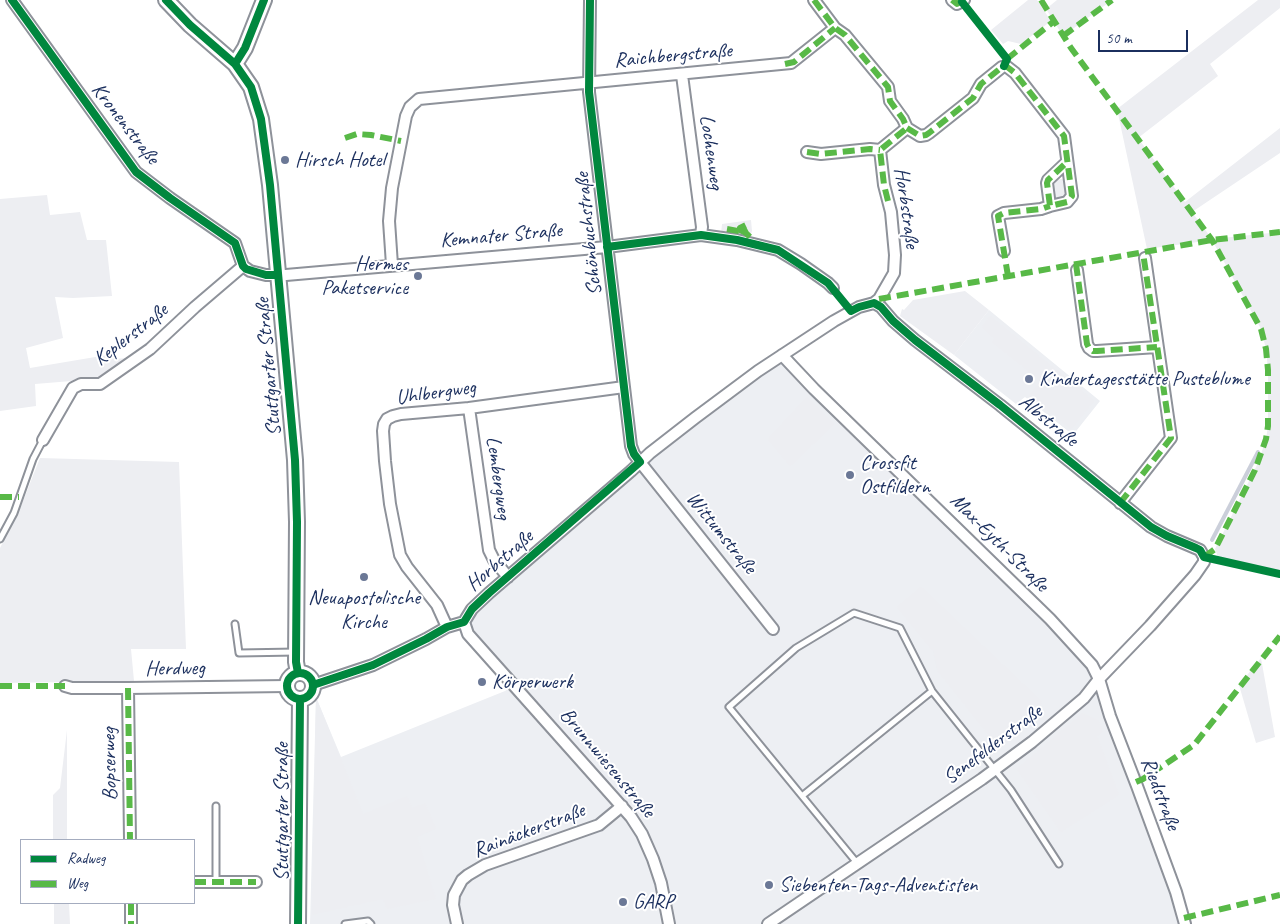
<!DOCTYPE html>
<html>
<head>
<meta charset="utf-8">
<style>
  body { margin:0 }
  #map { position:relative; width:1280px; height:924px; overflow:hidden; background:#fff; font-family:Caveat,sans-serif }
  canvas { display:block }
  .legend { position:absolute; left:20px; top:839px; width:175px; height:65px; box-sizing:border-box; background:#fff; border:1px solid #a4acbf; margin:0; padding:6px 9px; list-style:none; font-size:15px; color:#1b2f5e }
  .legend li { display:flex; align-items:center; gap:10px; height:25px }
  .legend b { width:25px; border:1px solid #a4acbf }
  .scale { position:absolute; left:1098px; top:30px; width:90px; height:22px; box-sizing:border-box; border:2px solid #1b2f5e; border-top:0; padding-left:6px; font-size:15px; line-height:18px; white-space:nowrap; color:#1b2f5e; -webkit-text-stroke:4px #fff; paint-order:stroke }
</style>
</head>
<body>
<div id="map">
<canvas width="1280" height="924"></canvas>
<ul class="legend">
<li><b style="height:6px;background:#00873e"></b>Radweg</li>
<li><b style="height:6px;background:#58b947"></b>Weg</li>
</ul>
<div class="scale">50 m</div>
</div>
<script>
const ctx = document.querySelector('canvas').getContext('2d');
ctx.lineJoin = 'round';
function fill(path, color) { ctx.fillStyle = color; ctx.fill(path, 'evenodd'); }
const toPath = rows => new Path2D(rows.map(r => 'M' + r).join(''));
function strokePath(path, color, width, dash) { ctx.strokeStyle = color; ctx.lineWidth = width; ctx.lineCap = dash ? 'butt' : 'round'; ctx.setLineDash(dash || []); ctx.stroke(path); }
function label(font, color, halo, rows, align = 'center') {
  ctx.font = font + ' Caveat,sans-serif'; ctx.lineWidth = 4; ctx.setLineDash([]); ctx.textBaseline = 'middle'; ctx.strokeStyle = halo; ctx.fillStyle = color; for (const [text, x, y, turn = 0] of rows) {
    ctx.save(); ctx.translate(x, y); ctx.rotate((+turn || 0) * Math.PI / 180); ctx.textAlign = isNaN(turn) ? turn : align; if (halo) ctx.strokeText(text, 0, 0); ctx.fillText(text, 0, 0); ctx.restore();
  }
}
const built = toPath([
  [989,310,1100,401,1073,435,1025,397,1016,404,954,355],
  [782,358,1084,658,1094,675,1130,766,1144,776,1138,786,1185,924,310,924,316,697,341,757,505,691,516,684,469,632,468,618,634,471]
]);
const green = toPath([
  [1028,0,1037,0,1051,21,1021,44,1008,41,1003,44,991,30],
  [1057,0,1109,0,1111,1,1063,36,1046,9],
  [1258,0,1280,0,1280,8,1210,64,1218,76,1138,138,1185,202,1280,128,1280,153,1192,212,1212,239,1280,232,1280,574,1257,570,1219,560,1215,549,1258,463,1266,439,1268,426,1268,370,1266,349,1261,329,1212,240,1147,249,1117,109],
  [1055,180,1062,179,1065,181,1067,194,1064,198,1057,199,1054,196,1052,184],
  [47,195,50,215,80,212,87,240,106,240,112,296,73,298,55,297,63,338,26,348,30,368,113,354,115,359,127,358,96,379,35,384,36,406,0,411,0,199],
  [751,220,752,231,750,237,746,238,721,234,722,224],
  [965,291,989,310,954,355,900,316,902,309,904,310,913,300],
  [990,316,1094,401,1071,429,1029,396,1041,381,992,342,994,338,982,327],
  [807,397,834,424,790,466,768,439],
  [40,458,179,462,186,649,131,649,134,681,0,683,0,548,21,506],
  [921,587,1042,702,1000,749,937,670,933,651,897,607],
  [1261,658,1275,737,1256,743,1239,685],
  [316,697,363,814,407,796,412,808,425,803,436,829,417,837,436,899,387,909,383,899,312,915],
  [1083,713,1098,720,1103,731,1097,736,1119,795,1061,832,1017,769],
  [67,730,67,840,53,840,53,795,60,788],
  [54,903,69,903,70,924,54,924]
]);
const stream = toPath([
  [1212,540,1258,452]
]);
const service = toPath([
  [0,539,14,513,33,459,43,440],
  [235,624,239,653,296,652],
  [802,796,932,691],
  [216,806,216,882],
  [857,863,729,707,796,648,854,613,900,628,932,691,1011,790,1059,864],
  [345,924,368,921,371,924]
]);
const minor = toPath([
  [12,0,136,172,170,198,235,243,243,266,250,271,266,275,286,275,607,247,701,235,737,240,778,250,801,264,828,283,833,288],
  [590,0,589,92,631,446,634,454,640,462,773,629],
  [814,0,835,28,845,35,888,87,890,101,903,119,907,128],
  [952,0,957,4,964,0],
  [682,75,702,227,701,235],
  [907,128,920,136,926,135,929,133,973,98,981,84,1002,67,1006,66,1015,73,1064,136,1072,196,1067,202,1050,206,1047,183,1048,180,1067,162],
  [807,152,821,154,870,149,880,150],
  [1004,251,998,216,1004,213,1041,209,1050,206],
  [392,265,389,221,392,188,406,116,410,107,419,99,791,63,835,28],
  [1077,270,1087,344,1089,348,1093,351,1097,351,1157,347],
  [782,355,814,389,1050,619,1092,665,1099,679,1110,716,1137,786,1176,892,1185,924],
  [469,408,489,550,494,560,508,577],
  [43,440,73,388,81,384,100,384,150,349,195,307,243,266],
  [1120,503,1171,438,1145,258],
  [464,622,468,634,631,817,642,834,653,859,661,883,669,924],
  [447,627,437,605,407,567,400,555,390,504,385,461,383,431,384,424,387,419,393,416,401,414,469,408,624,387],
  [313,685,373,665,426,639,447,627,464,622,472,609,489,593,631,471,650,453,695,418,758,371,834,321,859,307,874,303,879,299,894,273,895,255,891,212,884,185,880,150,907,128],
  [65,686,72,688,128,688,287,686],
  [128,688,130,840],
  [194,882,256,882],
  [131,903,131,924],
  [457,924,453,905,454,895,462,880,468,875,485,865,599,825,622,806],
  [768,924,982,779,1032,742,1084,698,1099,679,1150,626,1195,575,1204,562,1204,557,1200,550,1167,536,1151,527,1000,405,915,340,893,321,881,307,874,303]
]);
const secondary = toPath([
  [166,0,190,25,235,64,251,87,261,119,270,185,295,460,297,522,296,662,298,673],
  [235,64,245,48,264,0],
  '287 686a13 13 0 1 1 26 0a13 13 0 1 1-26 0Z',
  [298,924,300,699]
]);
const quiet = toPath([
  [814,0,835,28,845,35,888,87,890,101,903,119,907,128],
  [952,0,957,4,964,0],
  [1041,0,1071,48,1212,240,1261,329,1266,349,1268,370,1268,426,1266,439,1255,470,1215,549,1204,557],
  [1063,36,1112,0],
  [1007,59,1053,22],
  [785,64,794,62,835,28],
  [907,128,920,136,926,135,929,133,973,98,981,84,1002,67,1006,66,1015,73,1064,136,1072,196,1067,202,1050,206,1047,183,1048,180,1067,162],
  [345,138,357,134,371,135,401,141],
  [807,152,821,154,870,149,880,150],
  [888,201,884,185,880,150,907,128],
  [727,229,744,232,740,230,740,228,746,225,748,230,744,232,746,233,750,237,751,243],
  [1076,264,1087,344,1089,348,1093,351,1097,351,1157,347],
  [1008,276,998,216,1004,213,1041,209,1050,206],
  [879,299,1212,240,1280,232],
  [0,497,19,497],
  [1120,503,1171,438,1143,253],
  [0,686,65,686],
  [128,688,130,840],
  [1136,782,1143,779,1194,745,1280,636],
  [194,882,256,882],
  [131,903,131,924],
  [1184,918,1280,895]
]);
const cycleway = toPath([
  [12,0,136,172,170,198,235,243,243,266,246,269,266,275,278,275],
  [166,0,190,25,235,64,251,87,261,119,270,185,295,460,297,522,296,662,298,673],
  [962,2,1007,59,1004,66],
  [235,64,245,48,264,0],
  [607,247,701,235,737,240,778,250,828,283,851,311,859,307,874,303,881,307,893,321,915,340,1000,405,1151,527,1167,536,1196,548,1200,550,1204,557,1280,574],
  '287 686a13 13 0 1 1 26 0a13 13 0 1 1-26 0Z',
  [313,685,373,665,426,639,447,627,464,622,472,609,489,593,640,462,634,454,631,446,589,92,590,0],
  [298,924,300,699]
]);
const markers = [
  [285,160,5,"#6b7896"],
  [418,276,5,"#6b7896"],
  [1029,379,5,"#6b7896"],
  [850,475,5,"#6b7896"],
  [364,577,5,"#6b7896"],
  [482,682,5,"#6b7896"],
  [769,885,5,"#6b7896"],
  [623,902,5,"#6b7896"]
];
const streetNames = [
  ["Raichbergstraße",673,56,-5],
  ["Kronenstraße",125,124,52],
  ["Lochenweg",711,152,82],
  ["Horbstraße",906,208,82],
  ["Schönbuchstraße",589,234,-96],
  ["Kemnater Straße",501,236,-5],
  ["Keplerstraße",131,335,-38],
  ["Stuttgarter Straße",269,367,-95],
  ["Uhlbergweg",436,393,-8],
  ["Albstraße",1048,421,39],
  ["Lembergweg",498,478,82],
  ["Wittumstraße",721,533,51],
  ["Max-Eyth-Straße",999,543,45],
  ["Horbstraße",500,561,-41],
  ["Herdweg",175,669,-1],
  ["Senefelderstraße",993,745,-37],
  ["Brunnwiesenstraße",607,763,50],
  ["Bopserweg",110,764,-91],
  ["Riedstraße",1160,794,69],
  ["Stuttgarter Straße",282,812,-90],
  ["Rainäckerstraße",529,831,-21]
];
const poiNames = [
  ["Hirsch Hotel",295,160],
  ["Hermes",408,264,"right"],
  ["Paketservice",408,288,"right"],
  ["Kindertagesstätte Pusteblume",1039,379],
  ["Crossfit",860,463],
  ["Ostfildern",860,487],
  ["Neuapostolische",364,598,"center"],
  ["Kirche",364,622,"center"],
  ["Körperwerk",492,682],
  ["Siebenten-Tags-Adventisten",779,885],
  ["GARP",633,902]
];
fill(built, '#edeff3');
fill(green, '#edeef2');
strokePath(stream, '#cbcfda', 4);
strokePath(service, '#8e929a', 9);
strokePath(minor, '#8e929a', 14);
strokePath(secondary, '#8e929a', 18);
strokePath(service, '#fff', 5);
strokePath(minor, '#fff', 10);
strokePath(secondary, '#fff', 14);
strokePath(quiet, '#58b947', 6, [12, 6]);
strokePath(cycleway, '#00873e', 8);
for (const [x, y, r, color] of markers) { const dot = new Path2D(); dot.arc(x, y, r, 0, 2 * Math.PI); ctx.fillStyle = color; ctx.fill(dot); strokePath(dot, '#fff', 2); }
label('21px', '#1b2f5e', '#fff', streetNames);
label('21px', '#1b2f5e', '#fff', poiNames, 'left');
</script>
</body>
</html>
